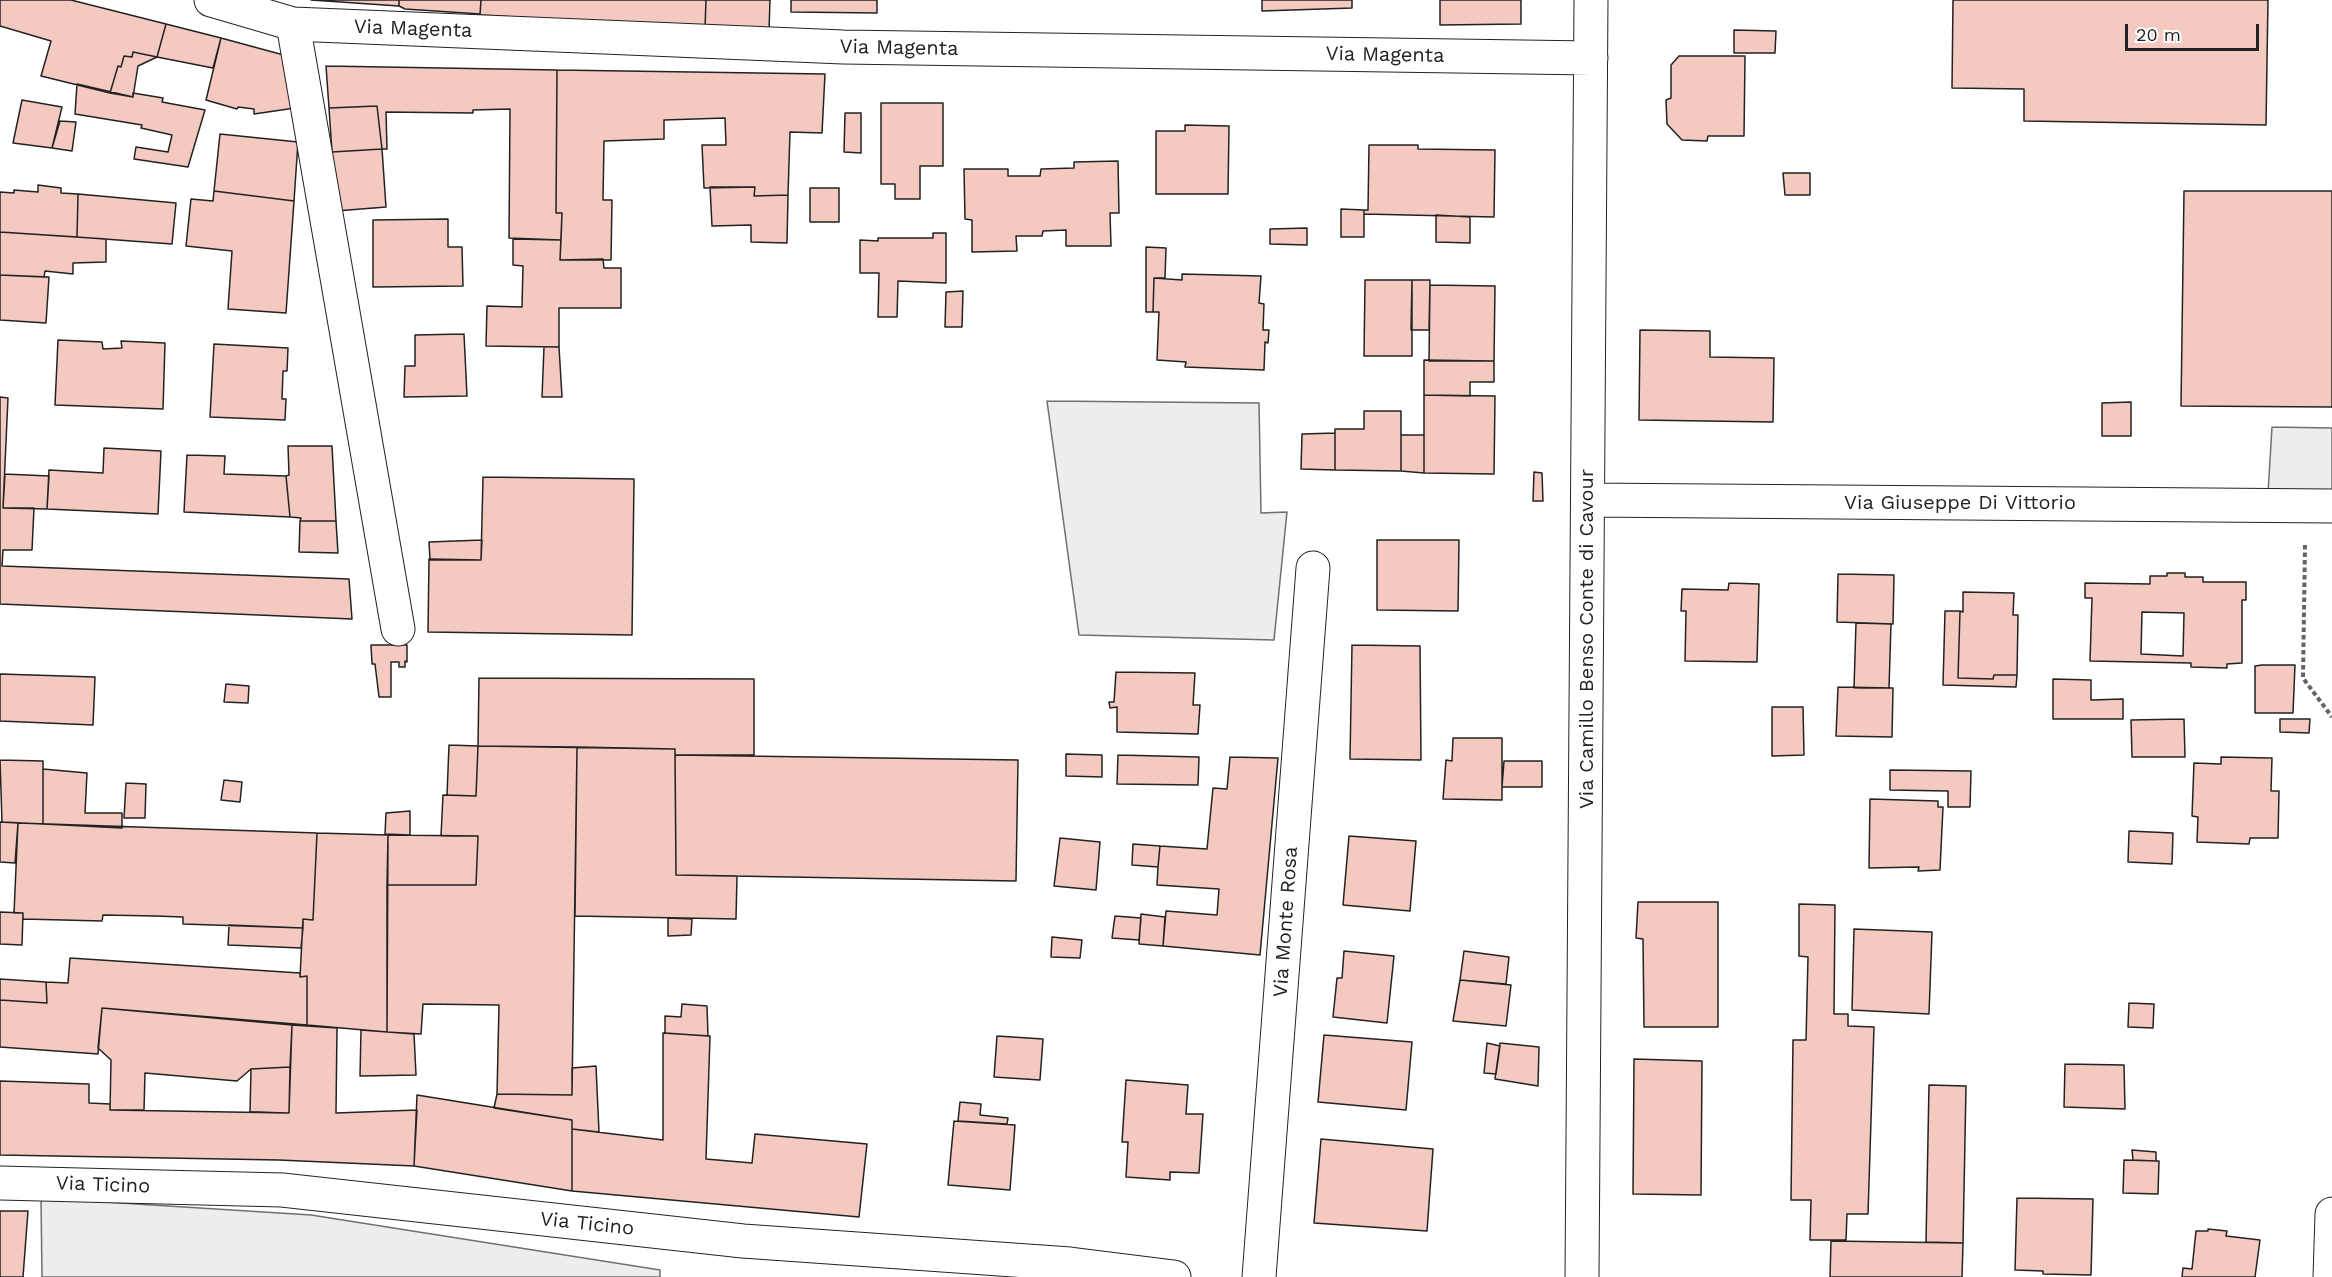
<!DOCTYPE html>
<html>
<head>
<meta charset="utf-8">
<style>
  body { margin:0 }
  #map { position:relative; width:2332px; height:1277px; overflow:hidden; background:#fff; font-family:"Work Sans",sans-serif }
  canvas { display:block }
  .scale { position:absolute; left:2125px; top:24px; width:134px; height:27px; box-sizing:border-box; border:3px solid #222; border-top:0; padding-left:8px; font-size:18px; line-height:21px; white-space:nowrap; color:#222; -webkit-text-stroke:4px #fff; paint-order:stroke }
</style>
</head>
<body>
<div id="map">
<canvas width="2332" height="1277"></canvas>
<div class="scale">20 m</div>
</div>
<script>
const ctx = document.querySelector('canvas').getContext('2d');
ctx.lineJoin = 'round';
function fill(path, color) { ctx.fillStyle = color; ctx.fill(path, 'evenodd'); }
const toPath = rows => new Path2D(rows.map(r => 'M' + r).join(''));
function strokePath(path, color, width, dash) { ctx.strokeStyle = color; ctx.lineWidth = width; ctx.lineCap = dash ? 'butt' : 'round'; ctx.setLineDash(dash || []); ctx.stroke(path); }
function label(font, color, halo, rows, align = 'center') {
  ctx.font = font + ' "Work Sans",sans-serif'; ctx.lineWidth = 4.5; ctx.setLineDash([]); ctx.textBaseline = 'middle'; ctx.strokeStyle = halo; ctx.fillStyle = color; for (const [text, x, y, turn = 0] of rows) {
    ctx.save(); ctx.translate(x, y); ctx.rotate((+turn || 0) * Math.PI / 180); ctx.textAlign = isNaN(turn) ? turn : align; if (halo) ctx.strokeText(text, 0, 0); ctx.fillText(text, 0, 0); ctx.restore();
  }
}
const parking = toPath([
  [1047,401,1259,403,1261,513,1287,512,1274,640,1079,635,1047,401],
  [2272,427,2332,428,2332,494,2268,493,2272,427],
  [41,1198,311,1215,660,1270,660,1277,42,1277,41,1198]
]);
const building = toPath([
  [0,0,71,0,166,24,157,57,133,52,132,57,124,56,121,67,118,66,110,93,41,76,51,41,0,26,0,0],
  [311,0,399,0,399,6,311,0],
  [399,0,481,0,480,14,405,9,399,6,399,0],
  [481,0,706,0,705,28,480,15,481,0],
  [706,0,770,0,769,31,705,28,706,0],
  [791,0,877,0,877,13,791,12,791,0],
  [1262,0,1352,0,1352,8,1262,11,1262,0],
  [1440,0,1521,0,1521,24,1440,25,1440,0],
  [1953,0,2268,0,2266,125,2024,121,2024,89,1952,88,1953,0],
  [166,24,221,38,213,68,157,57,166,24],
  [1734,30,1776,31,1775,53,1734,53,1734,30],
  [221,38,291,57,295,108,254,114,254,109,238,107,237,109,206,100,221,38],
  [133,52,157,57,138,66,133,97,110,93,118,66,121,67,124,56,132,57,133,52],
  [1679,56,1745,56,1744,136,1708,136,1707,141,1682,140,1667,124,1666,100,1671,98,1671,65,1679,56],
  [326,66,557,70,556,213,562,213,561,240,509,238,510,109,473,110,473,113,386,112,387,149,382,149,377,106,329,108,326,66],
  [557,70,825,74,822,133,790,132,788,195,754,196,755,187,704,188,702,145,726,145,725,118,664,120,664,139,604,141,603,200,612,200,611,260,560,260,562,213,556,213,557,70],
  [77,84,133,97,133,93,163,98,162,102,205,110,188,167,134,159,136,147,168,152,172,135,141,128,142,125,75,114,77,84],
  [22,100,62,107,52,148,13,143,22,100],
  [881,103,943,103,943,166,920,166,920,199,895,199,895,184,881,184,881,103],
  [377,106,382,149,332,152,329,108,377,106],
  [845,113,861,113,861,153,844,152,845,113],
  [60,121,76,122,72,151,52,148,60,121],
  [1185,125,1229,126,1228,194,1156,194,1156,131,1185,131,1185,125],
  [220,134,298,142,294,201,214,191,220,134],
  [1369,145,1418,145,1418,149,1495,150,1494,217,1364,214,1364,210,1368,210,1369,145],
  [382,149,386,207,336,211,332,152,382,149],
  [1118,161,1119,213,1110,213,1111,246,1066,246,1066,230,1043,231,1042,236,1016,236,1017,251,972,252,972,220,965,219,964,169,1008,169,1008,176,1040,176,1041,169,1074,168,1074,162,1118,161],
  [1783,173,1810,173,1810,195,1785,195,1783,173],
  [38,185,61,188,61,193,78,194,77,237,0,232,0,192,14,193,14,190,38,192,38,185],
  [710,187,755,187,754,196,788,195,787,243,751,242,751,225,712,226,710,187],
  [810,188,839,188,839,222,810,222,810,188],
  [214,191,294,201,286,313,228,309,232,251,186,246,191,199,213,201,214,191],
  [2184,191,2332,191,2332,407,2181,406,2184,191],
  [78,194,176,203,172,244,77,237,78,194],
  [1341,209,1364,210,1364,237,1341,237,1341,209],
  [1436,215,1470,217,1470,243,1436,242,1436,215],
  [448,219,448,247,462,247,463,286,373,287,373,220,448,219],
  [1307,228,1307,245,1270,244,1270,229,1307,228],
  [0,232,106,239,106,262,73,263,73,274,45,271,44,277,0,275,0,232],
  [933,233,946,233,946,283,898,281,897,317,878,317,879,273,860,273,860,240,878,241,878,238,933,238,933,233],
  [513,239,561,240,560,260,603,259,604,268,621,268,621,308,559,308,559,347,486,346,487,306,522,307,523,266,513,265,513,239],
  [1146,247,1166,248,1165,278,1154,278,1153,312,1146,312,1146,247],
  [1182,274,1261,276,1259,303,1264,304,1263,330,1269,330,1268,343,1265,342,1264,370,1185,367,1186,362,1157,360,1159,312,1153,312,1154,278,1182,280,1182,274],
  [0,275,49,277,46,323,0,320,0,275],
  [1365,280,1412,280,1412,356,1364,356,1365,280],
  [1412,280,1430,280,1429,330,1411,330,1412,280],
  [1430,285,1495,286,1494,361,1429,361,1430,285],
  [963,291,962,327,945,327,946,292,963,291],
  [1640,330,1710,331,1710,357,1774,358,1773,422,1639,420,1640,330],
  [464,334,467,396,404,397,405,366,415,366,415,335,464,334],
  [58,340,102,342,103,349,122,348,121,341,165,343,163,409,55,405,58,340],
  [214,344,288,348,287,371,283,371,282,399,286,399,285,420,210,417,214,344],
  [544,347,559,347,562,397,542,397,544,347],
  [1424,360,1494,361,1494,382,1470,382,1470,396,1424,395,1424,360],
  [1424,395,1495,396,1494,474,1424,473,1424,395],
  [0,397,8,398,3,508,34,508,32,550,3,550,2,566,349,579,352,619,0,604,0,397],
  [2131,402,2131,436,2102,436,2102,403,2131,402],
  [1364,411,1401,411,1401,471,1335,470,1335,429,1364,429,1364,411],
  [1335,433,1335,470,1301,469,1302,434,1335,433],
  [1401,435,1424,435,1424,473,1401,471,1401,435],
  [288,446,332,446,336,521,300,521,301,518,290,517,286,476,289,475,288,446],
  [104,448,161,451,158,514,47,509,49,470,103,473,104,448],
  [187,455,225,456,224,474,286,476,290,517,184,512,187,455],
  [1534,472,1542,473,1543,501,1533,501,1534,472],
  [5,474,49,476,47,509,3,508,5,474],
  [483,477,634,479,632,635,428,632,429,559,481,560,483,477],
  [300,521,336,521,338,553,299,552,300,521],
  [482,540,481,560,430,560,429,542,482,540],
  [1377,540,1459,540,1458,611,1377,610,1377,540],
  [2167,573,2185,573,2185,577,2203,577,2203,582,2246,582,2246,600,2242,600,2242,663,2227,664,2227,668,2191,667,2191,663,2090,661,2092,598,2085,598,2085,583,2150,584,2150,576,2167,576,2167,573],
  [1838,574,1894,575,1893,624,1837,622,1838,574],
  [1729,583,1759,584,1757,662,1685,661,1686,611,1681,611,1682,589,1728,590,1729,583],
  [1963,592,2014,593,2013,615,2018,615,2017,675,1994,675,1993,679,1958,678,1960,611,1963,612,1963,592],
  [1945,611,1960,611,1958,678,1993,679,1994,675,2017,675,2016,687,1943,685,1945,611],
  [2142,612,2184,613,2183,656,2141,654,2142,612],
  [1856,623,1891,624,1889,688,1854,688,1856,623],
  [371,645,407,645,407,662,405,661,405,667,399,667,399,662,391,662,391,697,379,697,375,664,372,664,371,645],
  [1352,645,1420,646,1421,760,1350,759,1352,645],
  [2262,665,2295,665,2293,713,2255,713,2255,666,2262,665],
  [1116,672,1195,673,1193,705,1200,705,1198,734,1117,732,1117,707,1110,708,1109,702,1114,702,1116,672],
  [0,674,95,677,93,725,0,721,0,674],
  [479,678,754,679,754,755,675,755,675,749,478,746,479,678],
  [2053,679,2091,680,2091,700,2123,699,2123,719,2053,719,2053,679],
  [226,684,249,686,248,703,224,702,226,684],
  [1838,687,1893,688,1892,737,1836,736,1838,687],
  [1772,707,1803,707,1804,755,1772,756,1772,707],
  [2184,719,2185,757,2132,757,2131,720,2184,719],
  [2280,719,2310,719,2309,733,2280,732,2280,719],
  [1453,738,1502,738,1502,800,1443,799,1446,760,1452,761,1453,738],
  [449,745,478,746,476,796,447,795,449,745],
  [478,746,577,747,572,1095,497,1094,499,1005,423,1004,421,1034,387,1032,387,885,476,885,478,836,441,836,443,795,476,796,478,746],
  [577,747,675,749,676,875,737,876,736,919,575,916,577,747],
  [1066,754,1102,755,1102,777,1066,776,1066,754],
  [675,755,1018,760,1016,881,676,875,675,755],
  [1118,755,1199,757,1198,785,1117,784,1118,755],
  [1230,757,1278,758,1260,955,1163,946,1166,911,1217,915,1219,889,1157,885,1158,867,1160,846,1207,849,1213,788,1227,789,1230,757],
  [2221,757,2272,758,2271,791,2279,791,2278,838,2250,838,2249,844,2197,842,2198,817,2192,816,2194,763,2221,764,2221,757],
  [0,760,43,761,43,824,2,822,0,760],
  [1504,761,1542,761,1542,787,1502,787,1504,761],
  [43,769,87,773,85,813,122,813,122,828,43,824,43,769],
  [1890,770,1971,771,1970,807,1948,807,1948,791,1890,790,1890,770],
  [224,780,242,782,240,802,221,800,224,780],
  [126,783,146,784,145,818,124,818,126,783],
  [1870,799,1938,801,1938,807,1943,807,1940,870,1918,871,1919,867,1869,868,1870,799],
  [410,811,410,835,385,834,386,813,410,811],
  [0,822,18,823,15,863,0,862,0,822],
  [18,823,317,833,313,920,303,919,303,928,183,924,183,917,155,916,103,915,102,921,23,919,23,913,14,913,18,823],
  [2129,831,2173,833,2172,864,2128,862,2129,831],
  [317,833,388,835,387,1032,307,1025,307,976,300,977,303,919,313,920,317,833],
  [388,835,478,836,476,885,387,885,388,835],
  [1349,836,1416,841,1410,911,1343,905,1349,836],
  [1060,838,1100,842,1096,890,1054,886,1060,838],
  [1133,844,1160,846,1158,867,1132,865,1133,844],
  [1638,902,1718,902,1718,1027,1644,1027,1643,939,1636,938,1638,902],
  [1799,904,1835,905,1834,1014,1848,1014,1848,1026,1874,1027,1868,1214,1847,1214,1846,1240,1810,1240,1811,1200,1791,1200,1793,1040,1806,1040,1808,957,1799,956,1799,904],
  [0,912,23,913,22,945,0,944,0,912],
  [1141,914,1165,917,1163,946,1139,944,1141,914],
  [1115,916,1141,918,1139,940,1112,938,1115,916],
  [668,918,692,919,691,935,668,936,668,918],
  [229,925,303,928,301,948,228,945,229,925],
  [1854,929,1932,932,1929,1014,1852,1010,1854,929],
  [1052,937,1082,940,1080,958,1051,957,1052,937],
  [1344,951,1394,956,1387,1023,1333,1017,1337,978,1342,978,1344,951],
  [1464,951,1509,957,1506,984,1460,980,1464,951],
  [70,958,300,973,300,977,307,976,307,1025,102,1008,98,1054,0,1047,0,1000,47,1003,46,982,68,983,70,958],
  [0,979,46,982,47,1003,0,1000,0,979],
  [1460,980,1511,985,1506,1026,1453,1021,1460,980],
  [2129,1003,2154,1004,2153,1028,2128,1027,2129,1003],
  [682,1004,707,1006,708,1036,665,1033,665,1016,681,1017,682,1004],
  [102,1008,292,1025,290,1067,251,1069,237,1081,145,1073,144,1110,110,1110,111,1060,98,1048,102,1008],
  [292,1025,337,1028,336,1113,417,1110,414,1166,279,1160,0,1155,0,1081,89,1084,89,1103,110,1104,110,1110,289,1113,292,1025],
  [361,1030,414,1034,416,1075,360,1076,361,1030],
  [663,1033,710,1036,706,1159,752,1163,755,1134,867,1144,859,1217,572,1191,572,1129,663,1140,663,1033],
  [1324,1035,1412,1042,1406,1110,1318,1102,1324,1035],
  [997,1036,1043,1039,1040,1080,994,1077,997,1036],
  [1487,1043,1500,1046,1496,1074,1484,1073,1487,1043],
  [1500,1043,1539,1047,1538,1086,1495,1079,1500,1043],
  [1634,1059,1702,1061,1701,1195,1633,1194,1634,1059],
  [2065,1064,2124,1065,2125,1109,2064,1107,2065,1064],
  [596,1066,599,1132,572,1129,572,1120,494,1108,497,1094,572,1095,572,1068,596,1066],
  [290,1067,289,1113,250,1112,251,1069,290,1067],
  [1126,1080,1188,1085,1186,1114,1203,1114,1199,1173,1170,1172,1170,1180,1126,1177,1128,1142,1122,1142,1126,1080],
  [1929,1085,1966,1086,1963,1243,1926,1242,1929,1085],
  [417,1095,572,1120,572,1191,414,1166,417,1095],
  [960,1102,981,1104,980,1115,1008,1118,1007,1124,958,1121,960,1102],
  [954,1121,1015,1125,1010,1190,948,1185,954,1121],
  [1321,1139,1433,1149,1427,1231,1314,1223,1321,1139],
  [2132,1150,2156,1152,2156,1161,2133,1160,2132,1150],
  [2124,1160,2159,1161,2158,1194,2123,1193,2124,1160],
  [2017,1198,2093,1199,2091,1275,2043,1274,2043,1271,2015,1270,2017,1198],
  [0,1211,28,1211,23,1277,0,1277,0,1211],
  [2208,1229,2227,1231,2226,1236,2260,1240,2255,1277,2182,1277,2183,1268,2192,1269,2196,1231,2208,1231,2208,1229],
  [1831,1241,1963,1243,1962,1277,1830,1277,1831,1241]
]);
const path = toPath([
  [2305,545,2303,678,2332,717]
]);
const minor = toPath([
  [211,0,293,24,843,47,1591,58],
  [293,24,398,629],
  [1588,500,2332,506],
  [0,1183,282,1190,743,1241,1070,1264,1174,1277],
  [1259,1277,1313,568],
  [1582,1277,1591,0],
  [2330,1277,2332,1214]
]);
const streetNames = [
  ["Via Magenta",413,29,2],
  ["Via Magenta",899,48,1],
  ["Via Magenta",1385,55,1],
  ["Via Giuseppe Di Vittorio",1960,503],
  ["Via Camillo Benso Conte di Cavour",1587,639,-90],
  ["Via Monte Rosa",1286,922,-86],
  ["Via Ticino",103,1185,2],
  ["Via Ticino",587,1224,6]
];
fill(parking, '#ededed');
strokePath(parking, '#6f6f6f', 1.5);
fill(building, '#f3c9c0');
strokePath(building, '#222', 1.5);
strokePath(minor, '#222', 35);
strokePath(path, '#646464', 4, [4.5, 3]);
strokePath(minor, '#fff', 33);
label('20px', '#222', '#fff', streetNames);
</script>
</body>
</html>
